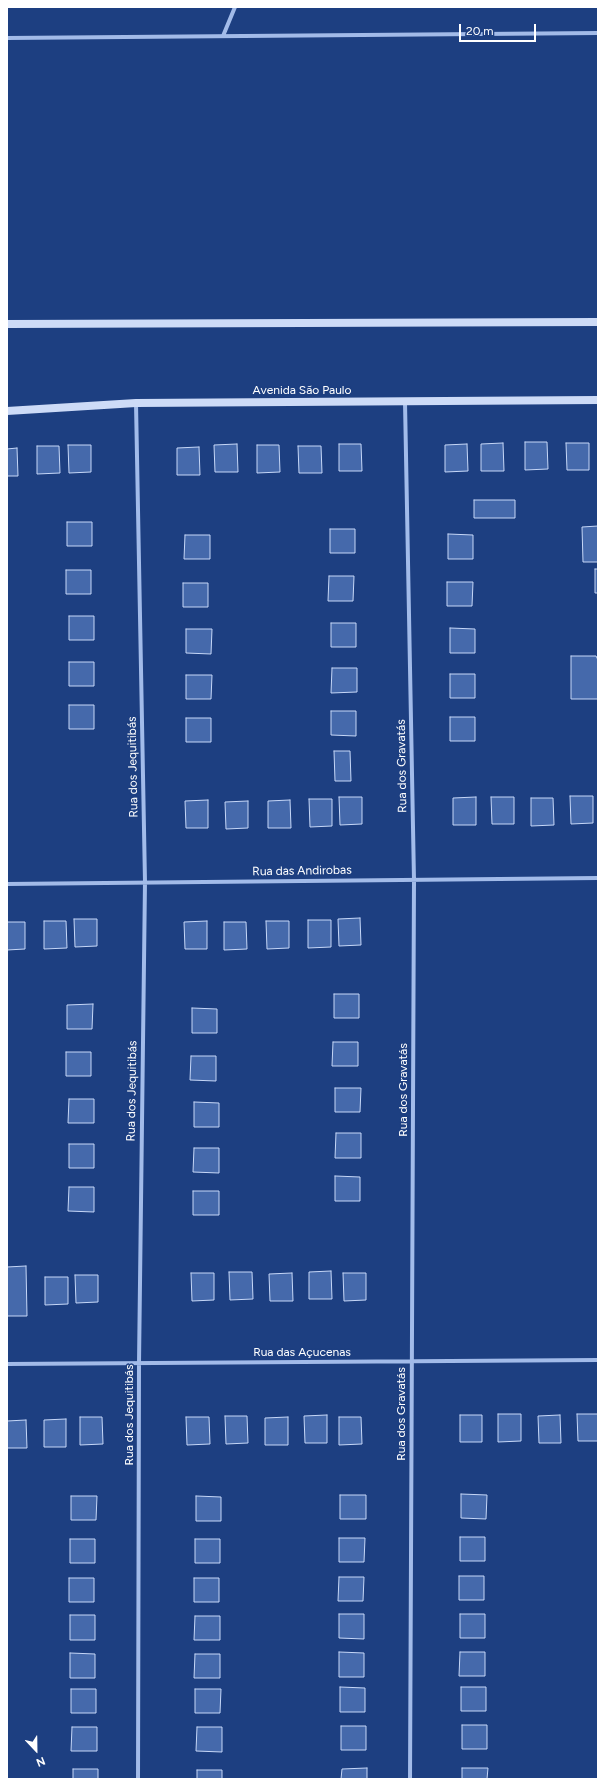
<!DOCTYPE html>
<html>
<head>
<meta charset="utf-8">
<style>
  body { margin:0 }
  #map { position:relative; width:605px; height:1786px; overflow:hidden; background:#1d3f81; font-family:Figtree,sans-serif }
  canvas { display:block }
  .frame { position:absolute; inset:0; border:8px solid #fff; pointer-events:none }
  .north { position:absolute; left:16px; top:1730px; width:40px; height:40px; -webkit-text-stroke:3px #1d3f81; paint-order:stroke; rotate:158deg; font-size:11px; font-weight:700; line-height:16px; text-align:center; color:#fff }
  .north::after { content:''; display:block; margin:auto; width:14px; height:18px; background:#fff; clip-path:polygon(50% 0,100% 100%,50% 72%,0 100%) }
  .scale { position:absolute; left:459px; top:24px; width:77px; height:18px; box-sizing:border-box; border:2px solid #fff; border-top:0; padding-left:5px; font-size:12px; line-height:14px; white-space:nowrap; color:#fff; -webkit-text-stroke:3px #1d3f81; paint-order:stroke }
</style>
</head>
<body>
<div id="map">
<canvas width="605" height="1786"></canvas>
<div class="frame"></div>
<div class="north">N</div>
<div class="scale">20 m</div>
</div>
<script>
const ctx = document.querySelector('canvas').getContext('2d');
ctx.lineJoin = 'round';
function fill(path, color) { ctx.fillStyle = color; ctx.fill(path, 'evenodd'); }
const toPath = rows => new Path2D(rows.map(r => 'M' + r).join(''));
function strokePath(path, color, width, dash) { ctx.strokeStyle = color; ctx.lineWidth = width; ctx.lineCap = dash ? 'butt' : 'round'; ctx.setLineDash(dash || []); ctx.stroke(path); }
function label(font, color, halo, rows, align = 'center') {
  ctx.font = font + ' Figtree,sans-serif'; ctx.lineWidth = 3; ctx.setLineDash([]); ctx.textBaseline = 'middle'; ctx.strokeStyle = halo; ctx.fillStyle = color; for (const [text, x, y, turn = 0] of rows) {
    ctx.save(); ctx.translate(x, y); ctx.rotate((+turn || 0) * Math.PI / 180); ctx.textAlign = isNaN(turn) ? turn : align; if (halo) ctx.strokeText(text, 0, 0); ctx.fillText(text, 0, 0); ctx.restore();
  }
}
const building = toPath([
  [525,442,547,442,548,469,525,470,525,442],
  [503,443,504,471,481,471,481,444,503,443],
  [566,443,589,443,589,470,567,470,566,443],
  [237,444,238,472,215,472,214,445,237,444],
  [339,444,361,444,362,471,339,471,339,444],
  [467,444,468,471,445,472,445,445,467,444],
  [68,445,91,445,91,472,69,473,68,445],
  [257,445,279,445,280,472,257,473,257,445],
  [37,446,59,446,60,473,37,474,37,446],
  [298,446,321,446,322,473,299,473,298,446],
  [199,447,200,475,177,475,177,448,199,447],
  [17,448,18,476,7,476,7,449,17,448],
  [474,500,515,500,515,518,474,518,474,500],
  [67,522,92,522,92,546,67,546,67,522],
  [598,526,598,562,583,562,582,527,598,526],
  [330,529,355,529,355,553,330,553,330,529],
  [448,534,473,535,473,559,448,559,448,534],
  [185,535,210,535,210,559,184,559,185,535],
  [595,569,598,569,598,593,595,593,595,569],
  [66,570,91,570,91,594,66,594,66,570],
  [329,576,354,576,353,601,328,601,329,576],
  [447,582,473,582,472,606,447,606,447,582],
  [183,583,208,583,208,607,183,607,183,583],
  [69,616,94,616,94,640,69,640,69,616],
  [331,623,356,623,356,647,331,647,331,623],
  [450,628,475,629,475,653,450,653,450,628],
  [186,629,212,629,211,654,186,653,186,629],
  [571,656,596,656,598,660,598,699,571,699,571,656],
  [69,662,94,662,94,686,69,686,69,662],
  [332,668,357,668,357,692,331,693,332,668],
  [450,674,475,674,475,698,450,698,450,674],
  [186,675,212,675,211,699,186,699,186,675],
  [69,705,94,705,94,729,69,729,69,705],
  [331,711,356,711,356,736,331,735,331,711],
  [450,717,475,717,475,741,450,741,450,717],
  [186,718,211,718,211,742,186,742,186,718],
  [334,751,350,751,351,781,335,781,334,751],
  [570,796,593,796,593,823,571,824,570,796],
  [339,797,362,797,362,824,340,825,339,797],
  [476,797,476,825,453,825,453,798,476,797],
  [491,797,514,797,514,824,492,824,491,797],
  [531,798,553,798,554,825,531,826,531,798],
  [309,799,332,799,332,826,310,827,309,799],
  [208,800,208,828,186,828,185,801,208,800],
  [290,800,291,828,268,828,268,801,290,800],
  [248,801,248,828,226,829,225,802,248,801],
  [360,918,361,945,339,946,338,919,360,918],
  [74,919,97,919,97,946,75,947,74,919],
  [308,920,331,920,331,947,308,948,308,920],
  [44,921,66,921,67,948,44,949,44,921],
  [207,921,207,949,185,949,184,922,207,921],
  [266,921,289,921,289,948,267,949,266,921],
  [7,922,25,922,25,949,7,950,7,922],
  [224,922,246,922,247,949,224,950,224,922],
  [334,994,359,994,359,1018,334,1018,334,994],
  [93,1004,92,1029,67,1029,67,1005,93,1004],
  [192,1008,217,1009,217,1033,192,1033,192,1008],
  [333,1042,358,1042,358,1066,332,1066,333,1042],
  [66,1052,91,1052,91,1076,66,1076,66,1052],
  [191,1056,216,1056,216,1081,190,1080,191,1056],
  [335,1088,361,1088,360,1112,335,1112,335,1088],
  [69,1099,94,1099,94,1123,68,1123,69,1099],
  [194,1102,219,1103,219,1127,194,1127,194,1102],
  [336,1133,361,1133,361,1158,335,1158,336,1133],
  [69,1144,94,1144,94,1168,69,1168,69,1144],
  [194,1148,219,1148,219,1173,193,1172,194,1148],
  [335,1176,360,1177,360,1201,335,1201,335,1176],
  [69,1187,94,1187,94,1212,68,1211,69,1187],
  [193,1191,219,1191,219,1215,193,1215,193,1191],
  [26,1266,27,1316,7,1316,7,1267,26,1266],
  [331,1271,332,1299,309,1299,309,1272,331,1271],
  [229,1272,252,1272,253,1299,230,1300,229,1272],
  [191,1273,214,1273,214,1300,192,1301,191,1273],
  [292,1273,293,1301,270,1301,269,1274,292,1273],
  [343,1273,366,1273,366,1300,344,1301,343,1273],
  [75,1275,98,1275,98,1302,76,1303,75,1275],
  [45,1277,68,1277,68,1304,45,1305,45,1277],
  [498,1414,521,1414,521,1441,498,1442,498,1414],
  [577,1414,598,1414,598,1441,578,1441,577,1414],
  [327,1415,327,1443,305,1443,304,1416,327,1415],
  [460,1415,482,1415,482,1442,460,1442,460,1415],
  [560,1415,561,1443,539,1443,538,1416,560,1415],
  [225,1416,247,1416,248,1443,226,1444,225,1416],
  [80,1417,102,1417,103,1444,80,1445,80,1417],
  [186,1417,209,1417,210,1444,187,1445,186,1417],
  [288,1417,288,1445,265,1445,265,1418,288,1417],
  [339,1417,361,1417,362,1444,339,1445,339,1417],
  [66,1419,66,1447,44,1447,44,1420,66,1419],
  [26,1420,27,1448,7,1448,7,1421,26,1420],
  [461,1494,487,1495,486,1519,461,1518,461,1494],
  [340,1495,366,1495,366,1519,340,1519,340,1495],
  [71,1496,97,1496,96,1520,71,1520,71,1496],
  [196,1496,221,1497,221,1521,196,1521,196,1496],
  [460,1537,485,1537,485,1561,460,1561,460,1537],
  [339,1538,365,1538,364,1562,339,1562,339,1538],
  [70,1539,95,1539,95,1563,70,1563,70,1539],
  [195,1539,220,1539,220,1563,195,1563,195,1539],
  [459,1576,484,1576,484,1600,459,1600,459,1576],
  [339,1577,364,1577,363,1601,338,1601,339,1577],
  [69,1578,94,1578,94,1602,69,1602,69,1578],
  [194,1578,219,1578,219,1602,194,1602,194,1578],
  [339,1614,364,1614,364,1639,339,1638,339,1614],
  [460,1614,485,1614,485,1638,460,1638,460,1614],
  [70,1615,95,1615,95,1640,70,1640,70,1615],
  [195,1616,220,1616,220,1640,194,1640,195,1616],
  [339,1652,364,1653,364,1677,339,1677,339,1652],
  [460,1652,485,1652,485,1676,459,1676,460,1652],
  [70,1653,95,1654,95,1678,70,1678,70,1653],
  [195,1654,220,1654,220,1678,194,1678,195,1654],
  [340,1687,365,1688,365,1712,340,1712,340,1687],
  [461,1687,486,1687,486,1711,461,1711,461,1687],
  [71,1689,96,1689,96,1713,71,1713,71,1689],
  [195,1689,221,1689,220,1713,195,1713,195,1689],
  [462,1725,487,1725,487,1749,462,1749,462,1725],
  [341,1726,366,1726,366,1750,341,1750,341,1726],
  [72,1727,97,1727,97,1751,71,1751,72,1727],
  [197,1727,222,1727,222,1752,196,1751,197,1727],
  [367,1768,367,1779,341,1779,342,1769,367,1768],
  [462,1768,488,1768,487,1779,462,1779,462,1768],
  [73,1769,98,1769,98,1779,73,1779,73,1769],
  [197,1770,222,1770,222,1779,197,1779,197,1770]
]);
const street = toPath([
  [223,36,235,7],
  [7,38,598,33],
  [405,402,414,880,410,1779],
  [136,403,145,882,139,1363,138,1779],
  [7,884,598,878],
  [7,1364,598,1360]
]);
const secondary = toPath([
  [7,324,598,322],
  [7,411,136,403,598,400]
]);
const streetNames = [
  ["Avenida São Paulo",302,390],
  ["Rua dos Gravatás",402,766,-91],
  ["Rua dos Jequitibás",133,767,-91],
  ["Rua das Andirobas",302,871,-1],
  ["Rua dos Gravatás",403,1090,-90],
  ["Rua dos Jequitibás",132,1091,-89],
  ["Rua das Açucenas",302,1352],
  ["Rua dos Gravatás",401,1414,-90],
  ["Rua dos Jequitibás",129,1415,-90]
];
fill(building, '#4569ab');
strokePath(building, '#c6d7f7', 1);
strokePath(street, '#a2bbe9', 4);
strokePath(secondary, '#cddbf7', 8);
label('12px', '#fff', '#1d3f81', streetNames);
</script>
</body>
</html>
